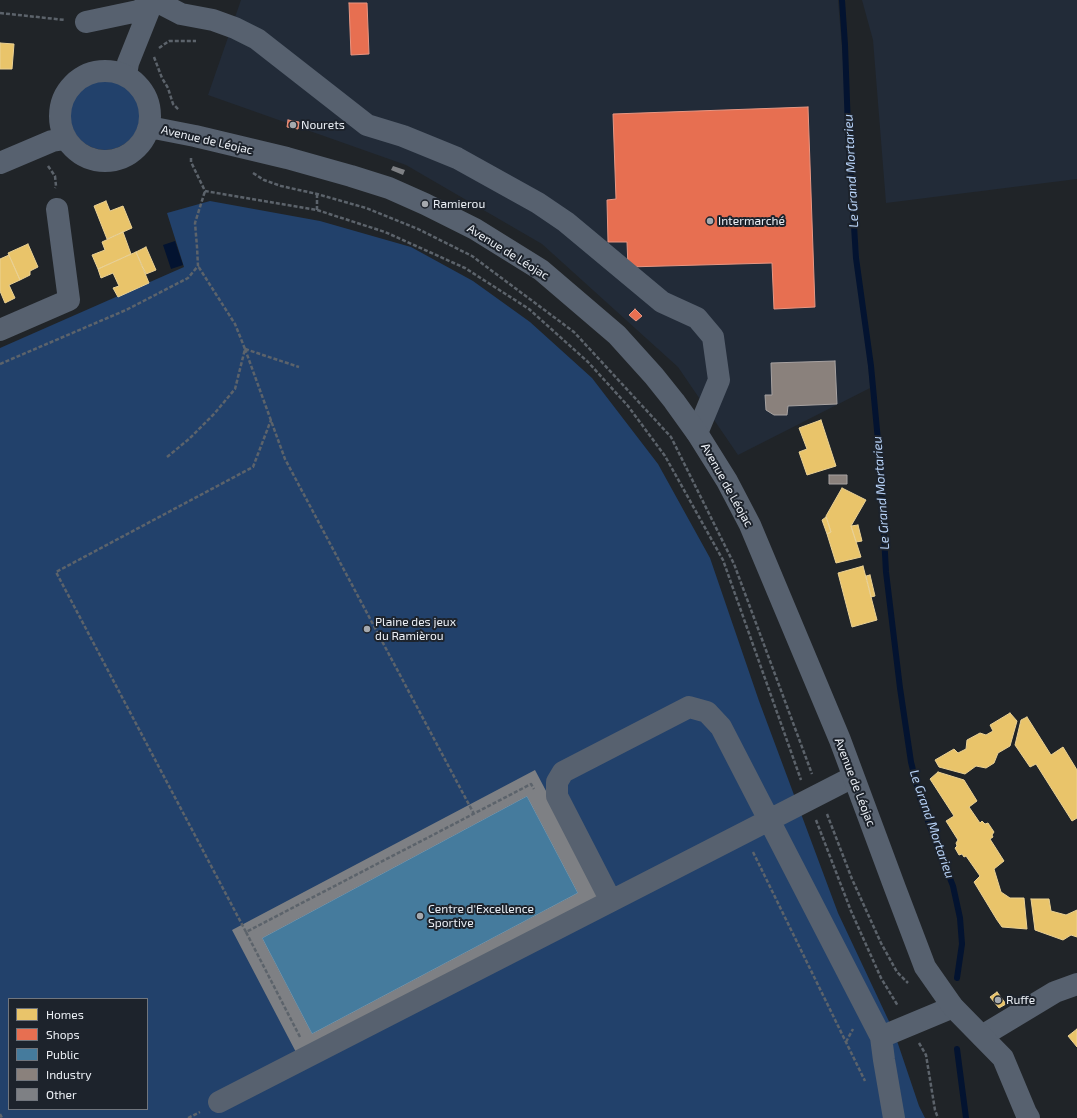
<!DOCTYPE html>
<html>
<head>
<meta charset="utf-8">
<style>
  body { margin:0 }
  #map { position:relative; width:1077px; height:1118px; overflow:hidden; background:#202428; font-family:"Exo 2",sans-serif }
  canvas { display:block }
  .legend { position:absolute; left:8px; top:998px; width:140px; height:112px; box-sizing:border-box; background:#1d232c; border:1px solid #70757d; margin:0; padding:5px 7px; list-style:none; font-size:12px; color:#ecf0f6 }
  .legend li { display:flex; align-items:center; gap:8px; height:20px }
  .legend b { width:20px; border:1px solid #70757d }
</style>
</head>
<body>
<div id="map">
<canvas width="1077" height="1118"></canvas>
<ul class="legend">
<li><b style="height:11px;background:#e9c46a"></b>Homes</li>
<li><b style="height:11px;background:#e76f51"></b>Shops</li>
<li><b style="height:11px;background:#457b9d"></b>Public</li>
<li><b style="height:11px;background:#8a817c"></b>Industry</li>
<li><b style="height:11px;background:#7e8084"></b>Other</li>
</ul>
</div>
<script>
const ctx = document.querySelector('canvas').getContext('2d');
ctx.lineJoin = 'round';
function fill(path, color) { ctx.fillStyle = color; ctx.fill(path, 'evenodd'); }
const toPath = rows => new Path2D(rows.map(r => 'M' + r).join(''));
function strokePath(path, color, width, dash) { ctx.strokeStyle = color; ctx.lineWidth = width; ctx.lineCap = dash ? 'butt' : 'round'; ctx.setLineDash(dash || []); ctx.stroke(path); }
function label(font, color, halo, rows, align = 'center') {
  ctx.font = font + ' "Exo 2",sans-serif'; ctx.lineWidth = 4; ctx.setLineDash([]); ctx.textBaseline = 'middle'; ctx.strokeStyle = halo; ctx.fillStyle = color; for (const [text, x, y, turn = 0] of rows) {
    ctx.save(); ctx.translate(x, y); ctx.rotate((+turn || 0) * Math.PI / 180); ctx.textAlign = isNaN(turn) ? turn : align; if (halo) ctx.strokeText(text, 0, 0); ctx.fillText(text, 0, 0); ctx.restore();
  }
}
const built = toPath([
  [241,0,838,0,870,388,738,455,678,367,542,244,406,165,208,95],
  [862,0,1077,0,1077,179,886,203,873,40]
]);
const green = toPath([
  '70 115a35 35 0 1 1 70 0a35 35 0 1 1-70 0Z',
  [210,201,320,221,411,247,473,281,530,322,592,378,658,464,710,558,759,701,838,913,894,1032,919,1106,925,1118,0,1118,0,348,184,267,167,213],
  [9,999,147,999,147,1109,9,1109]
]);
const water = toPath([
  [175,241,183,265,171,269,163,245]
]);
const homes = toPath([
  [0,43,14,44,12,69,0,69,0,43],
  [106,201,110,211,123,206,132,228,107,239,94,206,106,201],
  [123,232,131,254,98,269,92,255,105,250,102,242,123,232],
  [28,244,38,267,30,271,30,275,20,280,8,253,28,244],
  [146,247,156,270,146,274,136,252,146,247],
  [136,252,149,283,118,297,113,288,119,286,113,273,101,278,98,269,136,252],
  [9,255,20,280,9,285,15,298,5,303,0,291,0,259,9,255],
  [821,420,836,466,807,475,799,452,807,449,799,428,821,420],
  [842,488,866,500,851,526,861,557,836,563,827,534,831,532,826,516,842,488],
  [826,517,831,532,827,534,822,520,826,517],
  [858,525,862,541,856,542,851,526,858,525],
  [863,566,877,620,852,627,838,573,863,566],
  [870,575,875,596,871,597,866,576,870,575],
  [1010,713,1017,721,1010,746,998,753,994,763,986,768,976,766,965,774,939,767,935,760,954,749,958,753,966,749,967,740,980,733,986,735,993,731,990,725,1010,713],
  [1027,717,1051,755,1063,747,1077,770,1077,818,1072,821,1036,764,1030,767,1015,745,1021,720,1027,717],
  [938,772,964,780,977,801,969,807,980,823,982,821,985,824,988,823,994,832,992,835,993,837,990,839,1004,861,994,869,1001,892,1010,898,1024,898,1027,929,1002,927,997,920,974,882,980,876,966,856,964,857,962,854,959,855,955,848,957,846,956,843,958,840,946,821,954,816,930,779,938,772],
  [1031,899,1049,899,1051,911,1066,915,1077,910,1077,937,1071,935,1063,940,1035,930,1031,899],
  [997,992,1006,1004,999,1008,990,997,997,992],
  [1077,1029,1077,1047,1068,1036,1077,1029]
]);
const shops = toPath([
  [349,3,367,3,369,54,351,55,349,3],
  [808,107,815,307,774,309,772,263,628,267,627,242,608,242,607,200,616,199,613,114,808,107],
  [288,120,299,122,298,129,287,127,288,120],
  [635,309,642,316,636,321,629,315,635,309]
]);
const public = toPath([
  [527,796,578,893,312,1034,262,938,527,796]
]);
const industry = toPath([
  [835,361,837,404,788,406,787,415,774,415,766,410,765,395,772,395,771,363,835,361],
  [829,475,847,475,847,484,829,484,829,475]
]);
const stream = toPath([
  [842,0,845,45,848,129,856,258,871,366,880,462,886,572,900,688,911,762,920,798,933,835,953,886,960,918,962,944,957,978],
  [957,1049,966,1118]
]);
const building = toPath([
  [393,166,405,170,403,175,391,170],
  [535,770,602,897,298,1056,232,930],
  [527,796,578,893,312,1034,262,938]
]);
const path = toPath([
  [0,13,65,20],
  [159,48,169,41,196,41],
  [154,57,162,78,168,88,173,104,179,110],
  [191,158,191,162,205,191,317,210,385,232,465,268,529,309,588,362,628,406,665,456,723,560,801,780],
  [48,166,55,176,56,186,55,188],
  [253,173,264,180,281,186,317,194,366,208,418,229,472,256,574,332,671,437,734,564,812,774],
  [317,194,317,210],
  [245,349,285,459,474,814],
  [245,349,299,367],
  [0,364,126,310,188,278,198,266,197,247,195,223,205,191],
  [167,457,189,439,214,414,235,389,245,349,235,324,198,266],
  [827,814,852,879,881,943,897,972,908,983],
  [816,820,851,911,881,978,898,1006],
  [753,852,865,1081],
  [246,932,56,572,253,467,271,420],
  [300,1037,246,932,531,784,534,789],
  [846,1042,853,1029],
  [919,1043,926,1055,935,1110,938,1118],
  [0,1114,2,1118],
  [188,1118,200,1112]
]);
const minor = toPath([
  [154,0,181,14,213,20,235,28,257,39,367,125,403,136,457,158,538,203,566,222,662,302,697,318,713,337,719,380,697,433],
  [86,22,138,11,152,3],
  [126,75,128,63,152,3,155,0],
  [0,330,69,300,57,209],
  [611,901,557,796,557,782,563,772,689,707,707,712,721,727,881,1037],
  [982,1036,1055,992,1077,984],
  [219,1102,853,777],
  [894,1118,884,1060,881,1037,953,1007]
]);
const major = toPath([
  '60 116a45 45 0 1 1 90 0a45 45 0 1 1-90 0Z',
  [149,127,195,136,287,158,351,176,389,188,425,204,475,229,541,270,617,335,654,376,674,401,697,433,727,481,750,525,840,740,895,888,925,967,953,1007,1003,1058,1026,1113,1029,1118],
  [0,163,52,141,65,139]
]);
const markers = [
  [293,125,4,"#a5a9ae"],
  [425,204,4,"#a5a9ae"],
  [710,221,4,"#a5a9ae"],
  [367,629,4,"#a5a9ae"],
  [420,916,4,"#a5a9ae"],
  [998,1000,4,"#a5a9ae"]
];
const poiNames = [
  ["Nourets",301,125],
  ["Ramierou",433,204],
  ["Intermarché",718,221],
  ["Plaine des jeux",375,622],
  ["du Ramièrou",375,636],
  ["Centre d'Excellence",428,909],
  ["Sportive",428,923],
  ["Ruffe",1006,1000]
];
const streetNames = [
  ["Avenue de Léojac",207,140,13],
  ["Avenue de Léojac",508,252,32],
  ["Avenue de Léojac",727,485,61],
  ["Avenue de Léojac",855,782,69]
];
const waterNames = [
  ["Le Grand Mortarieu",851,171,-93],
  ["Le Grand Mortarieu",881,493,-94],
  ["Le Grand Mortarieu",932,824,71]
];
fill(built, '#222b38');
fill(green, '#22416b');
fill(water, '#031330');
fill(homes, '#e9c46a');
strokePath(homes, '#ead194', 1);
fill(shops, '#e76f51');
strokePath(shops, '#e89682', 1);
fill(public, '#457b9d');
strokePath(public, '#779eb8', 1);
fill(industry, '#8a817c');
strokePath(industry, '#a7a2a1', 1);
strokePath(stream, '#031330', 6);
fill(building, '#7e8084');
strokePath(path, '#5c636b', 2.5, [4, 2]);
strokePath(minor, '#57616f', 22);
strokePath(major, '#57616f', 22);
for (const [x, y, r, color] of markers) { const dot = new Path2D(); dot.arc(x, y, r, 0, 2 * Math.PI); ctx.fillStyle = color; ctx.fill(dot); strokePath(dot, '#1d232c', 1.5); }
label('12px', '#ecf0f6', '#1d232c', poiNames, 'left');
label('12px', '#ecf0f6', '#1d232c', streetNames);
label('italic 13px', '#b9d4f9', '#1d232c', waterNames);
</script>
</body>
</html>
